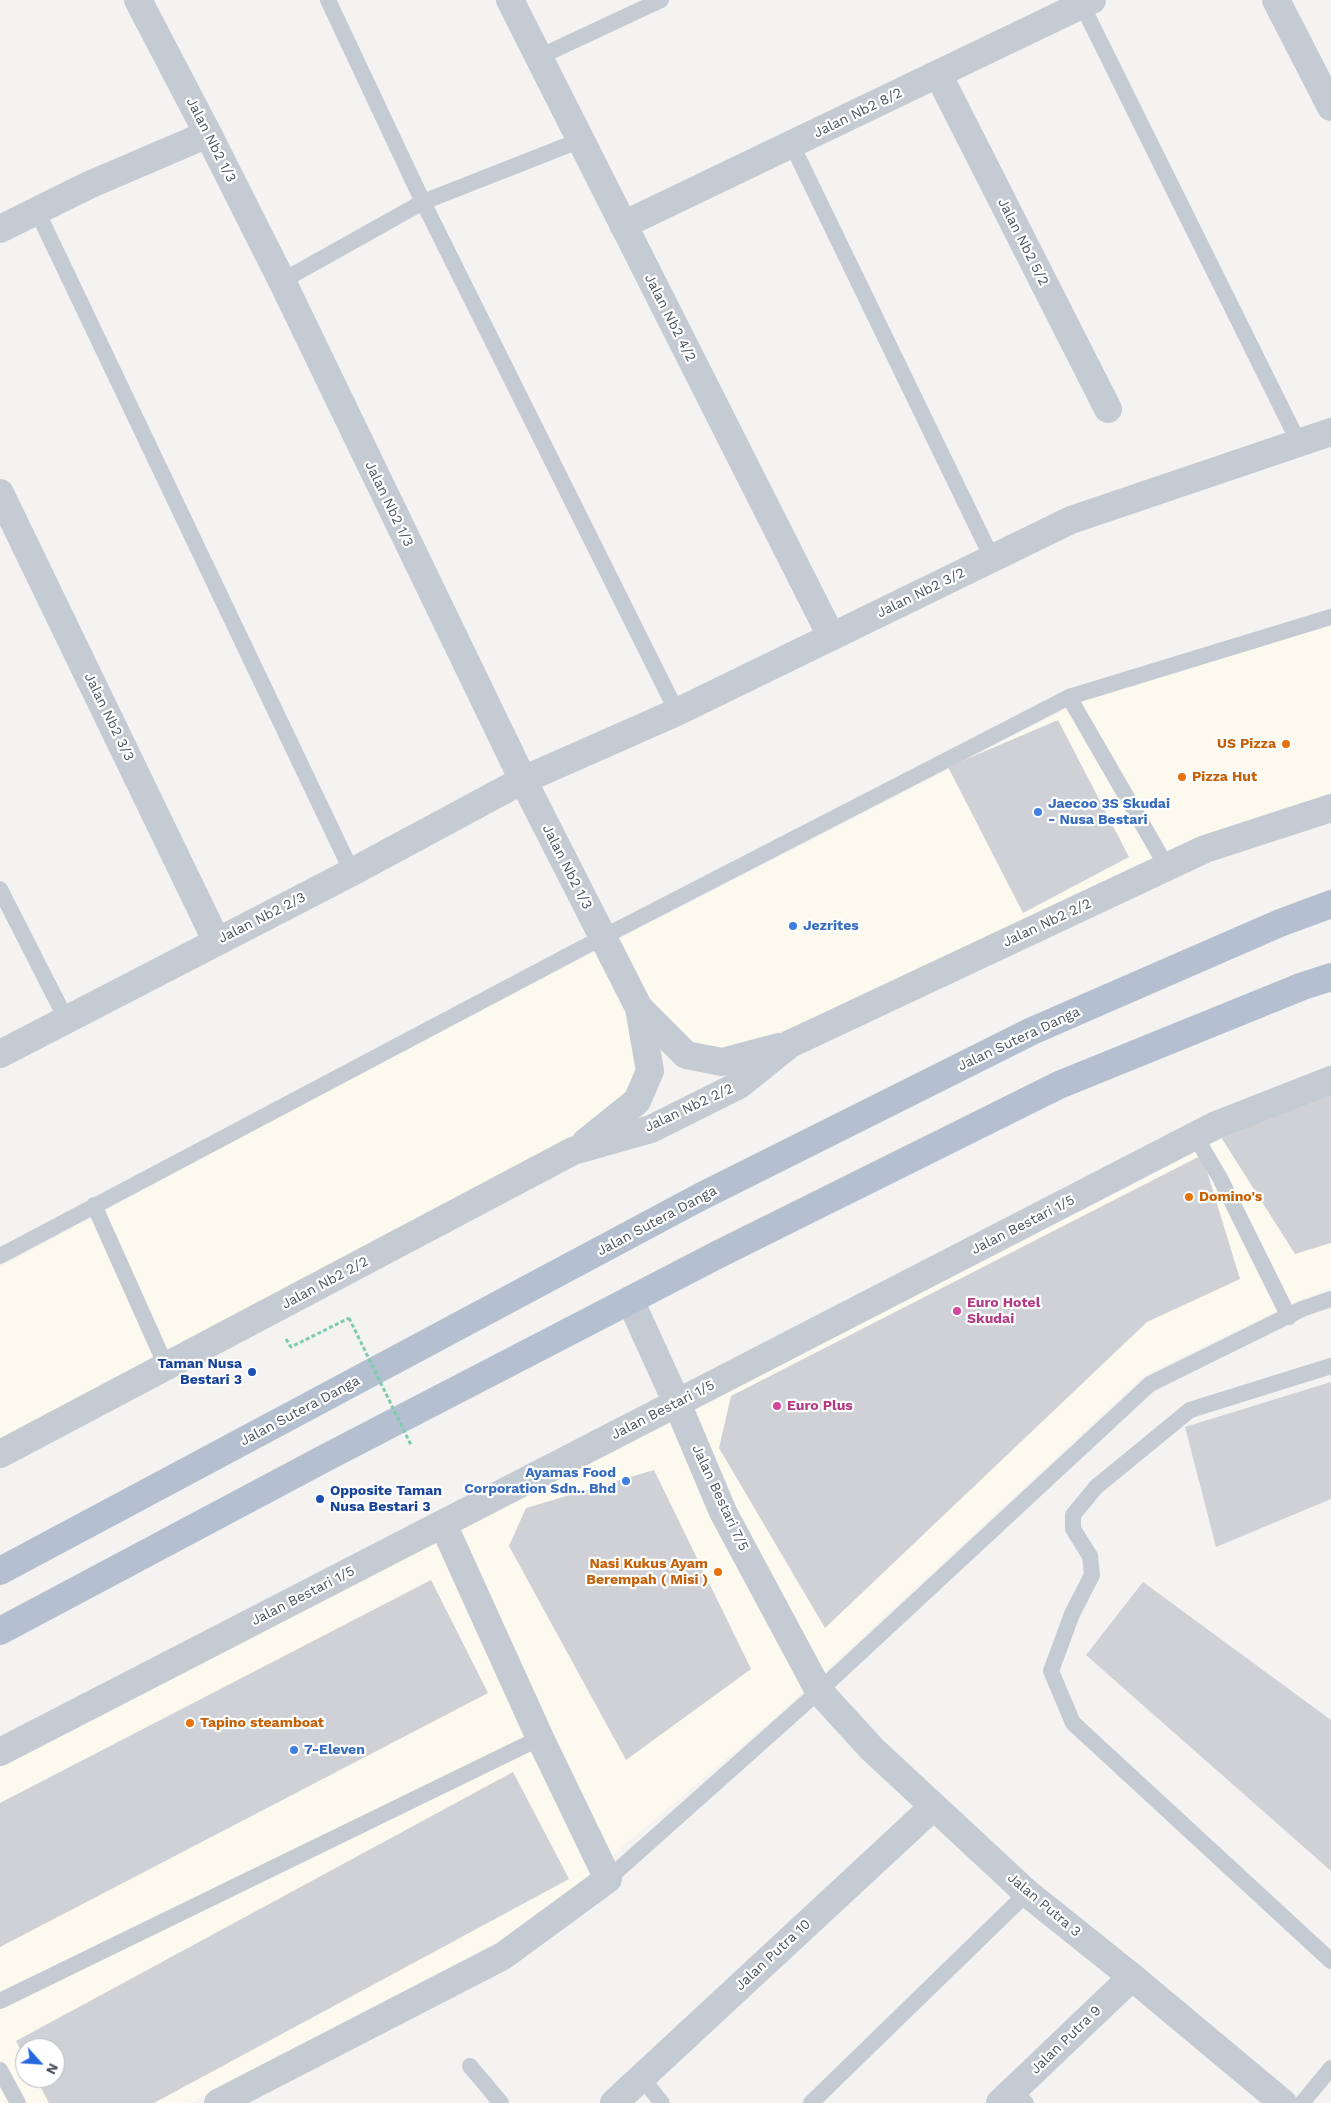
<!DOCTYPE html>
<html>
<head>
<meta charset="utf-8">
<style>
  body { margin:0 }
  #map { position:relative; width:1331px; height:2103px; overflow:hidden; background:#f4f3f2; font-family:"Work Sans",sans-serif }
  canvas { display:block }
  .north { position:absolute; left:15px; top:2038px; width:50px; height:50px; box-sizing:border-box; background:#fff; border:1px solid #b7bbbf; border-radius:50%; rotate:116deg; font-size:14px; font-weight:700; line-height:20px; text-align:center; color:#4b545f }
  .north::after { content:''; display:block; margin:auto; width:18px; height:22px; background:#2567dc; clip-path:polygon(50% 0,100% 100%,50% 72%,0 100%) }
</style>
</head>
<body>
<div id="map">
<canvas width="1331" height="2103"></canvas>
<div class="north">N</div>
</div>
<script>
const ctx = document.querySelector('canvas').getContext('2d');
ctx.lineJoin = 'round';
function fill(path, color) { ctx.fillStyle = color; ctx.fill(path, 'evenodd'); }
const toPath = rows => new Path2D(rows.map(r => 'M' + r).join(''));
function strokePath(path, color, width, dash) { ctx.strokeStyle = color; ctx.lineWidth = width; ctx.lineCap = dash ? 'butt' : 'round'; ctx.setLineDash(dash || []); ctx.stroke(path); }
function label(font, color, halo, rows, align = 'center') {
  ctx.font = font + ' "Work Sans",sans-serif'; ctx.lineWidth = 4.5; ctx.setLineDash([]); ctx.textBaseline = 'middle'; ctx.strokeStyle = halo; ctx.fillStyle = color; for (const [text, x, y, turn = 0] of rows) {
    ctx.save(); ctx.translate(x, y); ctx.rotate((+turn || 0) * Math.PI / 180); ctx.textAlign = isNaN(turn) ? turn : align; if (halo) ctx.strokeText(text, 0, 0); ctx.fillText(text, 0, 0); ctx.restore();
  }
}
const commercial = toPath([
  [1331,625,1331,794,1192,841,797,1026,722,1048,694,1043,649,999,619,939,1084,700],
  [596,951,628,1014,637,1070,625,1094,562,1143,0,1439,0,1267,316,1097],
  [1331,1096,1331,1288,1299,1300,1145,1375,778,1715,582,1881,499,1941,190,2103,0,2103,0,1767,1211,1144],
  [25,2048,55,2048,55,2078,25,2078]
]);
const building = toPath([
  [1058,720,1129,857,1023,913,948,767],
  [1331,1092,1331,1243,1295,1254,1219,1134],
  [1202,1155,1240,1279,1147,1322,825,1628,719,1448,731,1396],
  [1331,1382,1331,1499,1216,1547,1185,1427],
  [654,1470,751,1669,626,1760,509,1546,526,1508],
  [431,1580,488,1693,0,1947,0,1803],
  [1143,1582,1331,1720,1331,1871,1086,1655],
  [513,1772,569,1879,154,2103,49,2103,36,2078,55,2078,55,2048,25,2048,25,2058,16,2041]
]);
const path = toPath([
  [286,1339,291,1347,349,1318]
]);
const lane = toPath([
  [328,0,423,202,677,712],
  [1082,5,1299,443],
  [539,57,661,0],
  [792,145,992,558],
  [37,211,352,872],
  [282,281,423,202,581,140],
  [1069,697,1167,867],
  [0,889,66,1019],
  [1195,1136,1220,1178,1289,1317],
  [94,1205,166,1366],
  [0,1256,603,937,1069,697,1331,617],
  [1331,1366,1190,1410,1096,1487,1073,1515,1073,1529,1090,1556,1092,1575,1072,1614,1051,1671,1073,1723,1331,1961],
  [608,1879,819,1691,1150,1384,1302,1309,1331,1299],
  [0,2001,540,1738],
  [470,2066,501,2103],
  [0,2070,18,2103],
  [641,2077,662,2103],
  [1012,2091,1026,2103],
  [811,2103,1027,1893],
  [1302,2103,1331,2068]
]);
const street = toPath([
  [138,0,208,134,282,281,523,780,639,1008,650,1071,637,1101,586,1142],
  [510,0,831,636],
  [1276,0,1331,107],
  [938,74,1108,409],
  [623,225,1092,0],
  [0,229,89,185,208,134],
  [0,493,217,942],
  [639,1008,686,1055,722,1062,779,1047],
  [0,1054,352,872,523,780,677,712,1071,520,1331,432],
  [630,1300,677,1403,723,1512,819,1691,872,1749,1027,1893,1132,1977,1283,2103],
  [0,1454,573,1151,651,1129,739,1085,790,1044,1205,849,1331,808],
  [0,1752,1216,1125,1331,1080],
  [218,2103,503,1956,608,1879,540,1738,443,1524],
  [614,2103,933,1807],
  [1000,2103,1132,1977]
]);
const primary = toPath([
  [0,1571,700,1197,1032,1031,1280,923,1331,904],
  [0,1631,329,1456,719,1254,1059,1085,1303,986,1331,977]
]);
const pathBridge = toPath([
  [349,1318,411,1445]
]);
const markers = [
  [1286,744,5,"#e8710a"],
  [1182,777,5,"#e8710a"],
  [1038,812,5,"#3f7fe0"],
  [793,926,5,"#3f7fe0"],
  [1189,1197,5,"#e8710a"],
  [957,1311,5,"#d1479c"],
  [252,1372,5,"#1a4fb4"],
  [777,1406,5,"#d1479c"],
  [626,1481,5,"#3f7fe0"],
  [320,1499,5,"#1a4fb4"],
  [718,1572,5,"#e8710a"],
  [190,1723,5,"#e8710a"],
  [294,1750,5,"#3f7fe0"]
];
const streetNames = [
  ["Jalan Nb2 8/2",858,113,-26],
  ["Jalan Nb2 1/3",211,140,63],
  ["Jalan Nb2 5/2",1023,242,63],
  ["Jalan Nb2 4/2",670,318,63],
  ["Jalan Nb2 1/3",389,504,64],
  ["Jalan Nb2 3/2",921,593,-26],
  ["Jalan Nb2 3/3",109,717,64],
  ["Jalan Nb2 1/3",567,867,63],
  ["Jalan Nb2 2/3",262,918,-27],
  ["Jalan Nb2 2/2",1047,923,-25],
  ["Jalan Sutera Danga",1019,1039,-25],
  ["Jalan Nb2 2/2",689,1108,-25],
  ["Jalan Sutera Danga",657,1221,-28],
  ["Jalan Bestari 1/5",1023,1225,-27],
  ["Jalan Nb2 2/2",325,1283,-28],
  ["Jalan Bestari 1/5",663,1410,-27],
  ["Jalan Sutera Danga",300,1411,-28],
  ["Jalan Bestari 7/5",720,1498,65],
  ["Jalan Bestari 1/5",303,1596,-27],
  ["Jalan Putra 3",1044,1905,40],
  ["Jalan Putra 10",773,1955,-43],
  ["Jalan Putra 9",1066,2040,-44]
];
const foodNames = [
  ["US Pizza",1276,744,"right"],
  ["Pizza Hut",1192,777],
  ["Domino's",1199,1197],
  ["Nasi Kukus Ayam",708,1564,"right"],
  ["Berempah ( Misi )",708,1580,"right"],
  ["Tapino steamboat",200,1723]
];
const shopNames = [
  ["Jaecoo 3S Skudai",1048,804],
  ["- Nusa Bestari",1048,820],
  ["Jezrites",803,926],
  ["Ayamas Food",616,1473,"right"],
  ["Corporation Sdn.. Bhd",616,1489,"right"],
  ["7-Eleven",304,1750]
];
const hotelNames = [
  ["Euro Hotel",967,1303],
  ["Skudai",967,1319],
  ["Euro Plus",787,1406]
];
const transitNames = [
  ["Taman Nusa",242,1364],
  ["Bestari 3",242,1380],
  ["Opposite Taman",330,1491,"left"],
  ["Nusa Bestari 3",330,1507,"left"]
];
fill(commercial, '#fcf9ef');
fill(building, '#d0d1d6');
strokePath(path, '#7ecbab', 3, [4, 2.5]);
strokePath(lane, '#c4cbd3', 16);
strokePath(street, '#c4cbd3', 28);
strokePath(primary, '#b4c0cf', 28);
strokePath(pathBridge, '#7ecbab', 3, [4, 2.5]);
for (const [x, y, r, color] of markers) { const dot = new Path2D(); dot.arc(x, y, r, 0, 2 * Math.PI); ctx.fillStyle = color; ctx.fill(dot); strokePath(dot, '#fff', 2); }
label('14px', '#4b545f', '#fff', streetNames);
label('bold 14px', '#c56008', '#fff', foodNames, 'left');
label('bold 14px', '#366cbe', '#fff', shopNames, 'left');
label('bold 14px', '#b23c85', '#fff', hotelNames, 'left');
label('bold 14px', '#164399', '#fff', transitNames, 'right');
</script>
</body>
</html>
